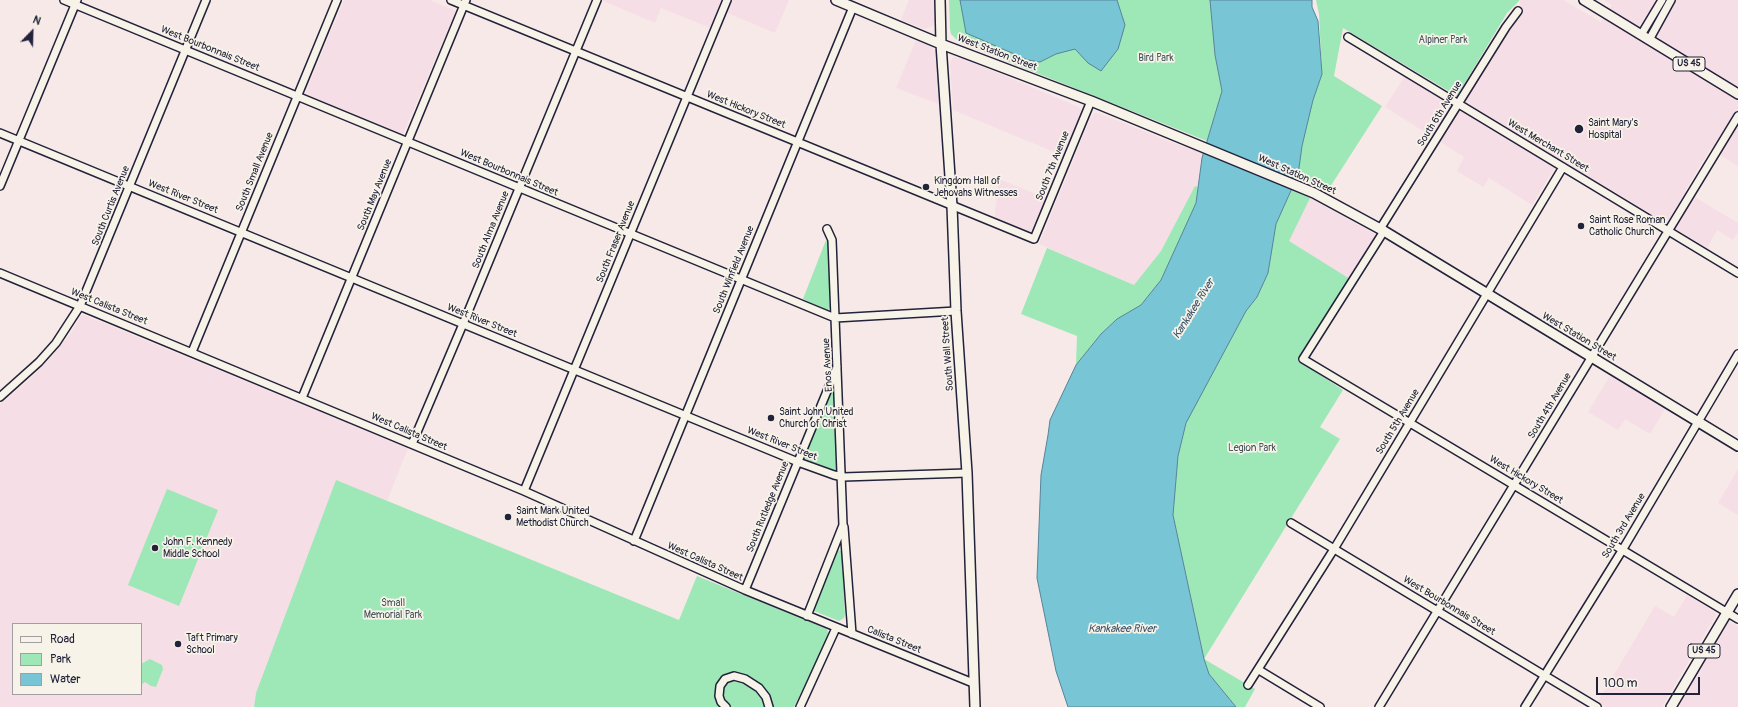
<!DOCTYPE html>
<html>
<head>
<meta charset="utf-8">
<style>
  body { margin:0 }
  #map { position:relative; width:1738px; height:707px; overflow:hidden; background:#f7e9e7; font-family:Pangolin,sans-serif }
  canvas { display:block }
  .legend { position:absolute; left:12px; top:623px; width:130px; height:72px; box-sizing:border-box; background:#f7f3e8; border:1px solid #a29fa3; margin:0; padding:5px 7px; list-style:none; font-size:12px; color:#22223b }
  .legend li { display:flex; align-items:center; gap:8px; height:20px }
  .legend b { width:20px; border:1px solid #a29fa3 }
  .north { position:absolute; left:12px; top:12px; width:40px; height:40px; -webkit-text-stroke:3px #f7f3e8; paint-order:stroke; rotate:23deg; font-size:11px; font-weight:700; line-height:16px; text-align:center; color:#22223b }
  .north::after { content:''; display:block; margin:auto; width:14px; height:18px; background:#22223b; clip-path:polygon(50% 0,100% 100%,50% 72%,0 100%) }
  .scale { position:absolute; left:1596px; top:677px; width:104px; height:18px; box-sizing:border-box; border:2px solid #22223b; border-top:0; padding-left:5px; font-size:12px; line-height:14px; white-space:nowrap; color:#22223b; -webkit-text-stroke:3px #f7f3e8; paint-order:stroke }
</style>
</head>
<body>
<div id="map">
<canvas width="1738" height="707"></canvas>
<ul class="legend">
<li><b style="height:5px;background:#f7f3e8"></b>Road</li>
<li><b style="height:11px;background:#9ee7b6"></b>Park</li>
<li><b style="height:11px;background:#78c5d6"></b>Water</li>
</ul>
<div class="north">N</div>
<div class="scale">100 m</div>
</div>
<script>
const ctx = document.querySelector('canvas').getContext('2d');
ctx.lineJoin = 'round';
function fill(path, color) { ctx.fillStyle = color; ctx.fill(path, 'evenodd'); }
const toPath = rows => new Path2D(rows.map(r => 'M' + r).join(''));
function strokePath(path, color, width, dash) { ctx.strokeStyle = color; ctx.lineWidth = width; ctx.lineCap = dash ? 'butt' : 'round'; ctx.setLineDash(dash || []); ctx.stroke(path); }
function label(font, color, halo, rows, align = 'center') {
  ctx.font = font + ' Pangolin,sans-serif'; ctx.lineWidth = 3.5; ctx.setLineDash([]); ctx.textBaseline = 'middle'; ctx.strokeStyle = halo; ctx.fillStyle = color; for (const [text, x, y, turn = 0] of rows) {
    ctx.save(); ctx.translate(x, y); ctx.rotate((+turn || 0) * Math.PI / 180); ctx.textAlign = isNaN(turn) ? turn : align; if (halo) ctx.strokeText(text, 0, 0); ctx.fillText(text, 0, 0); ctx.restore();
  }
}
const built = toPath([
  [344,0,430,0,456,11,403,134,305,94],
  [601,0,789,0,775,33,718,9,711,28,661,8,655,23],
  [909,0,935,0,936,17,933,26,925,29,901,20],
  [1519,0,1563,0,1601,22,1612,5,1604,0,1738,0,1738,166,1710,149,1685,191,1738,223,1738,232,1733,240,1717,230,1707,248,1560,159,1532,205,1489,178,1483,187,1457,171,1464,157,1385,107,1405,76,1460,109,1512,22,1522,9],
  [916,40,931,46,937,52,941,105,896,88],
  [953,57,962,58,1079,107,1081,109,1080,117,1064,156,953,110,950,63],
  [1095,113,1101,114,1176,144,1204,153,1198,187,1195,186,1161,251,1134,285,1039,244,1090,119],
  [999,179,1046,198,1030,233,1028,234,994,221],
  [1310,198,1378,236,1350,279,1288,241],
  [84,315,408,448,387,501,336,481,256,693,254,707,0,707,0,404,29,380,54,354,70,334,81,316],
  [13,624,141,624,141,694,13,694],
  [1610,376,1665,409,1650,434,1625,419,1618,430,1588,412],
  [1738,469,1738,515,1718,503],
  [1687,595,1715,612,1716,615,1662,707,1604,707,1597,703,1655,606,1674,617],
  [1729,622,1738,626,1738,707,1677,707]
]);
const green = toPath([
  [949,0,1210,0,1215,55,1222,91,1207,141,959,42,951,34,950,29],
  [1316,0,1519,0,1519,1,1507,13,1457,96,1343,28,1334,76,1382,106,1330,187,1320,180,1316,185,1297,177,1302,146,1313,100,1322,74,1319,14],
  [1195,186,1198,187,1196,203,1161,280,1141,305,1117,319,1101,334,1076,365,1077,336,1021,314,1047,248,1134,285,1161,251],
  [1292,189,1310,198,1289,241,1350,279,1299,361,1343,390,1320,427,1340,439,1204,659,1255,689,1245,707,1236,707,1209,674,1204,659,1173,515,1178,456,1187,418,1246,311,1257,297,1268,273,1276,224],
  [826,240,828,244,830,308,827,311,803,299],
  [832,391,834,394,838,465,836,471,807,460,803,456],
  [336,480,679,620,697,576,827,629,829,635,794,707,254,707,256,693],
  [167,489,218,510,179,606,128,585],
  [837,550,842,551,845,614,844,618,839,621,814,611,814,609],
  [150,659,162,665,163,669,156,687,151,686,145,682,141,685,141,664]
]);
const water = toPath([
  [960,0,1117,0,1125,25,1118,49,1101,71,1088,63,1075,49,1056,54,1040,62,1028,60,966,33,960,0],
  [1210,0,1312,0,1312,7,1318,21,1322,74,1313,100,1302,146,1298,175,1276,224,1268,273,1257,297,1246,311,1186,423,1178,456,1173,515,1204,659,1209,674,1236,707,1068,707,1056,671,1037,578,1041,475,1048,435,1050,420,1076,365,1101,334,1117,319,1141,305,1161,280,1196,203,1202,158,1222,91,1215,55,1210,0]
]);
const minor = toPath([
  [64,0,835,318,956,311],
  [451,0,1034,239,1091,101],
  [1641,35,1662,0],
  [1348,37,1738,273],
  [1649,40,1671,0],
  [0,133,798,462,834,475,843,477,967,473],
  [0,186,77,0],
  [1380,229,1506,27,1518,11],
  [1384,231,1303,359,1738,619],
  [0,273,524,491,745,590,973,683],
  [192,352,337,0],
  [0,397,39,362,56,343,80,306,206,0],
  [302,398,466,0],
  [412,444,463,324,597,0],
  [524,491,727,0],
  [1291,523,1597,707],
  [844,527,852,634],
  [634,541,853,7],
  [745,590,837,367],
  [807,616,843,525,832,240,827,229],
  [1259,670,1320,707],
  [1248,685,1334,549,1563,167],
  [726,707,721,702,719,696,720,686,725,679,734,676,745,679,759,688,766,697,769,707],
  [800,707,836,628],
  [1379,707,1738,116],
  [1525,707,1623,549,1738,354]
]);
const major = toPath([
  [836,0,941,44,1091,101,1314,193,1384,231,1738,446],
  [940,0,941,44,952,206,956,311,967,473,975,707],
  [1584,0,1738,94],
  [1671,707,1738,594]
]);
const markers = [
  [1579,129,5,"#22223b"],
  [926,187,4,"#22223b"],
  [1581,226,4,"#22223b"],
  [771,418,4,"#22223b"],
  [508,517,4,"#22223b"],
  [155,548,4,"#22223b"],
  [178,644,4,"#22223b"]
];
const shields = [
  [1689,64,32],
  [1704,651,32]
];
const shieldNames = [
  ["US 45",1689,64],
  ["US 45",1704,651]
];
const parkNames = [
  ["Alpiner Park",1443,40],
  ["Bird Park",1156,58],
  ["Legion Park",1252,448],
  ["Small",393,603],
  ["Memorial Park",393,615]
];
const streetNames = [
  ["West Bourbonnais Street",210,49,22],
  ["West Station Street",997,53,21],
  ["West Hickory Street",746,110,22],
  ["South 6th Avenue",1440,114,-58],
  ["West Merchant Street",1548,146,31],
  ["South 7th Avenue",1053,166,-68],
  ["South Small Avenue",255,172,-68],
  ["West Bourbonnais Street",509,173,23],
  ["West Station Street",1297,175,24],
  ["South May Avenue",375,195,-68],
  ["West River Street",183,197,22],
  ["South Curtis Avenue",111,206,-68],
  ["South Alma Avenue",491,230,-68],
  ["South Fraser Avenue",616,242,-68],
  ["South Winfield Avenue",734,270,-68],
  ["West Calista Street",109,307,22],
  ["West River Street",482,321,22],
  ["West Station Street",1579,337,31],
  ["South Wall Street",948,354,-94],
  ["Enos Avenue",828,365,-93],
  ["South 4th Avenue",1550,406,-59],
  ["South 5th Avenue",1398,422,-59],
  ["West Calista Street",409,432,23],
  ["West River Street",782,444,22],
  ["West Hickory Street",1526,480,31],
  ["South Rutledge Avenue",768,507,-68],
  ["South 3rd Avenue",1624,526,-59],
  ["West Calista Street",705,562,24],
  ["West Bourbonnais Street",1449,606,31],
  ["Calista Street",894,640,22]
];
const poiNames = [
  ["Saint Mary's",1588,123],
  ["Hospital",1588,135],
  ["Kingdom Hall of",934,181],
  ["Jehovahs Witnesses",934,193],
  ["Saint Rose Roman",1589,220],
  ["Catholic Church",1589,232],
  ["Saint John United",779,412],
  ["Church of Christ",779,424],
  ["Saint Mark United",516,511],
  ["Methodist Church",516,523],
  ["John F. Kennedy",163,542],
  ["Middle School",163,554],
  ["Taft Primary",186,638],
  ["School",186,650]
];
const waterNames = [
  ["Kankakee River",1194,309,-58],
  ["Kankakee River",1122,629]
];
fill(built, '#f6dee6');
fill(green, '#9ee7b6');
fill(water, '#78c5d6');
strokePath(water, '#568498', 1);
strokePath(minor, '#22223b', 10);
strokePath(major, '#22223b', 12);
strokePath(minor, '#f7f3e8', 7);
strokePath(major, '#f7f3e8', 9);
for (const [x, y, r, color] of markers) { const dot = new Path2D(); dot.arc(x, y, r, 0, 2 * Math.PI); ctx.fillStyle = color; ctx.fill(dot); strokePath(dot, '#f7f3e8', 1.5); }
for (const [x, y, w] of shields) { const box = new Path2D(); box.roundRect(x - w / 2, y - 7, w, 14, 3); ctx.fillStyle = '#f7f3e8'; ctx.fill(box); strokePath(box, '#22223b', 1); }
label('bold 9px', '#22223b', null, shieldNames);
label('10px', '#41535a', '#f7f3e8', parkNames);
label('10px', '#22223b', '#f7f3e8', streetNames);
label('10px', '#22223b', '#f7f3e8', poiNames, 'left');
label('italic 11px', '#3c536a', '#f7f3e8', waterNames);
</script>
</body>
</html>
